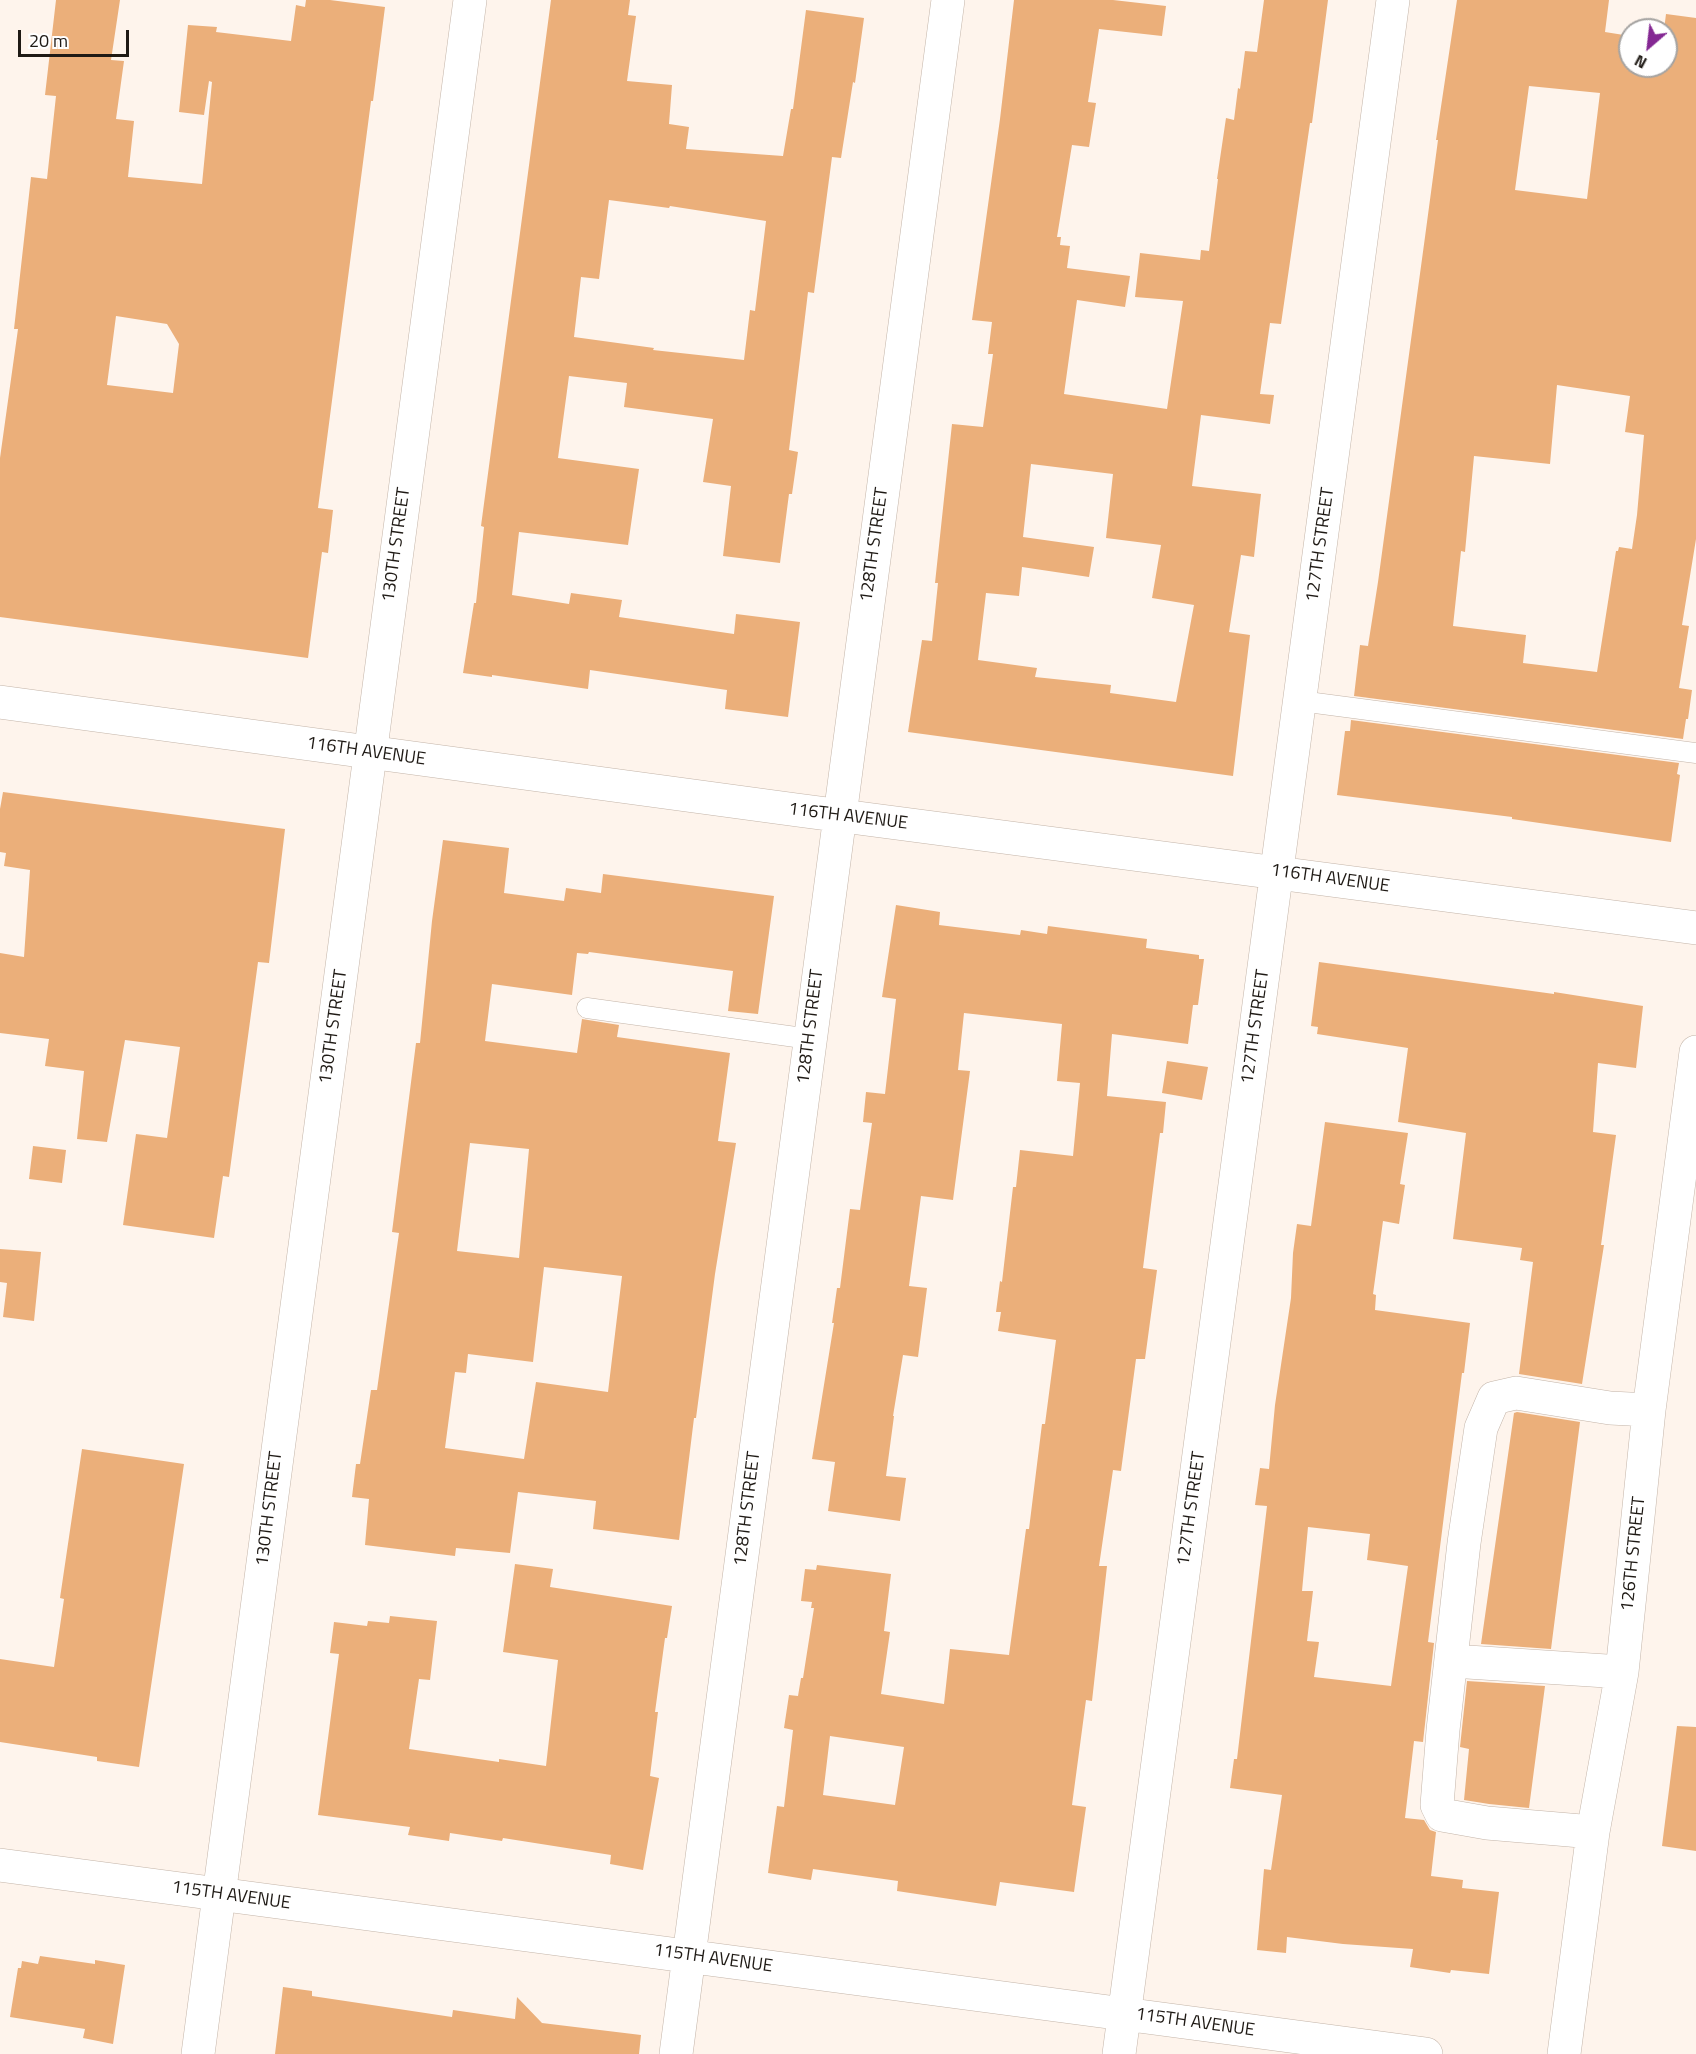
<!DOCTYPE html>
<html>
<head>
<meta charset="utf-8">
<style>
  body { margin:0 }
  #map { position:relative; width:1696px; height:2054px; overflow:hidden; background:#fef4ec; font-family:"Titillium Web",sans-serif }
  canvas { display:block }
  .north { position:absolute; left:1618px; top:18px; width:60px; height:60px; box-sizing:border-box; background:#fff; border:2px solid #a5a3a1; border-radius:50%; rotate:208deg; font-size:16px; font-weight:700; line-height:24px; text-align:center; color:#1f1a15 }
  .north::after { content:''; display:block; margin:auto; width:21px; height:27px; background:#842893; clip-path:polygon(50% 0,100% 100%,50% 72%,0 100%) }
  .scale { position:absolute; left:18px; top:30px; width:111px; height:27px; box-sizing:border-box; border:3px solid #1f1a15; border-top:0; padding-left:8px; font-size:18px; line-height:21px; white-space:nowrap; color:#1f1a15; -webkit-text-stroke:4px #fff; paint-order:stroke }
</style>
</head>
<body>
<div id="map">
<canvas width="1696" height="2054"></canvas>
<div class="north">N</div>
<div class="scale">20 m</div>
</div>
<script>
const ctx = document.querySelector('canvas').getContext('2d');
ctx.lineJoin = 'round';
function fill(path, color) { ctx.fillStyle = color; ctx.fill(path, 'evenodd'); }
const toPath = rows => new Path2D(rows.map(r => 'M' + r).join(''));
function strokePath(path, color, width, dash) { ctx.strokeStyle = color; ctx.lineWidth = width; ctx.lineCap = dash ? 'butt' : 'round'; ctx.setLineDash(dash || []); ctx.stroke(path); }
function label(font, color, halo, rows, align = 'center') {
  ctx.font = font + ' "Titillium Web",sans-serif'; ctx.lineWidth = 5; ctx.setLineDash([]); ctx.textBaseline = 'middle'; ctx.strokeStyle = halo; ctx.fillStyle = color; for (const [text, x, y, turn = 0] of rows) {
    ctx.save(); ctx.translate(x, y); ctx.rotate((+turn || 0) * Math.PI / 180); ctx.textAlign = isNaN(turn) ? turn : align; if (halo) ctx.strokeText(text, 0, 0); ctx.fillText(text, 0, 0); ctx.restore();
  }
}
const building = toPath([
  [56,0,120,0,111,60,124,61,116,119,134,121,128,177,202,184,212,82,209,81,204,115,179,112,188,25,217,27,216,32,291,41,296,5,305,7,306,0,330,0,385,7,373,101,371,101,318,508,333,510,328,553,322,552,308,658,0,617,0,458,18,329,14,329,31,177,47,179,56,96,45,95],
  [116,316,167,324,179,344,173,393,107,385],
  [551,0,630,0,628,15,636,16,627,81,672,85,669,124,689,127,686,149,783,156,791,109,793,109,806,10,864,18,855,83,853,82,841,158,832,157,814,293,808,292,789,450,798,452,792,494,789,494,780,563,723,556,731,486,703,482,713,419,624,407,627,383,569,376,558,458,639,469,628,545,519,532,512,595,569,604,571,593,622,600,619,617,734,634,736,614,800,622,788,717,725,709,727,690,590,670,588,689,492,675,492,677,463,673,474,603,476,603,484,527,481,526],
  [609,200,669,208,670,206,766,221,755,311,750,310,744,360,653,350,654,348,574,337,581,277,599,279],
  [1014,0,1113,0,1166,6,1162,36,1099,29,1088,102,1096,103,1089,147,1072,145,1057,237,1061,237,1060,245,1070,246,1067,268,1130,276,1125,307,1077,300,1064,394,1167,409,1183,301,1135,297,1140,253,1200,260,1201,250,1209,251,1218,179,1217,179,1226,118,1234,120,1238,88,1240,89,1245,51,1257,52,1264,0,1328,0,1312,123,1310,123,1281,324,1270,323,1260,394,1274,395,1270,424,1201,415,1192,486,1261,494,1254,557,1241,555,1229,632,1250,635,1233,776,908,732,922,640,932,641,938,583,935,583,952,424,983,427,993,354,988,354,992,322,972,320,1000,119],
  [1031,464,1113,474,1106,538,1161,545,1152,598,1194,605,1176,702,1110,693,1111,685,1035,677,1037,668,978,660,986,593,1019,596,1022,567,1089,577,1094,547,1023,537],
  [1457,0,1609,0,1605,32,1630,36,1630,66,1666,66,1666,30,1664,30,1666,14,1696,18,1696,539,1682,625,1689,626,1679,688,1692,690,1688,719,1686,719,1683,739,1354,696,1360,645,1368,646,1378,582,1425,237,1438,140,1436,140],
  [1529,86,1600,93,1587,199,1515,190],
  [1557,385,1630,396,1625,432,1644,435,1637,515,1632,549,1619,547,1618,551,1616,551,1597,672,1523,663,1526,635,1453,626,1461,551,1465,552,1474,456,1550,464],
  [1351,720,1679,763,1677,774,1680,775,1671,842,1512,819,1512,817,1337,795,1345,731,1350,731],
  [3,792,285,829,269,963,258,962,229,1177,223,1176,214,1238,123,1225,136,1134,167,1138,180,1047,125,1040,107,1142,77,1139,84,1071,45,1066,49,1039,0,1033,0,953,24,957,30,870,4,866,6,853,0,852,0,809],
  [443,840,509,848,504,893,564,901,566,888,601,893,603,874,774,896,758,1014,728,1011,733,971,589,952,588,954,577,953,572,995,492,984,485,1041,577,1053,582,1019,619,1025,617,1037,730,1053,718,1141,736,1143,715,1274,696,1418,694,1418,679,1540,593,1529,596,1501,518,1492,510,1553,456,1548,455,1556,365,1545,369,1499,352,1497,356,1464,360,1464,371,1390,377,1390,399,1233,392,1232,416,1043,420,1043,432,921],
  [470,1143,529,1149,519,1258,457,1251],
  [544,1267,622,1276,608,1392,536,1382,524,1459,445,1448,455,1372,466,1373,468,1354,533,1362],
  [896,905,940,912,939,925,1020,935,1021,930,1047,934,1048,926,1147,939,1146,948,1199,955,1199,959,1204,959,1198,1005,1193,1005,1188,1044,1112,1034,1107,1096,1166,1102,1163,1133,1160,1133,1143,1268,1157,1270,1145,1359,1136,1359,1121,1471,1113,1470,1099,1566,1107,1566,1092,1701,1086,1700,1072,1805,1086,1807,1074,1892,1000,1882,996,1906,897,1891,898,1881,813,1869,811,1880,768,1873,777,1806,784,1807,793,1730,784,1728,789,1695,798,1696,801,1678,803,1678,814,1608,811,1608,812,1602,801,1601,805,1569,816,1570,817,1565,891,1574,884,1631,890,1632,881,1694,944,1704,950,1649,1009,1655,1026,1529,1029,1529,1042,1424,1045,1424,1056,1340,998,1331,1001,1312,996,1312,1000,1281,1002,1282,1013,1187,1016,1187,1020,1150,1073,1156,1080,1083,1057,1081,1062,1024,964,1013,958,1070,970,1071,953,1200,921,1196,909,1286,927,1288,918,1357,903,1355,893,1416,894,1416,886,1476,906,1478,900,1521,828,1511,835,1462,812,1459,834,1323,832,1323,837,1288,840,1288,850,1209,860,1210,872,1123,863,1122,866,1092,885,1094,896,999,882,997],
  [830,1736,904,1747,895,1805,823,1795],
  [1319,962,1554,994,1554,992,1643,1006,1636,1068,1598,1063,1593,1132,1616,1135,1601,1245,1604,1245,1582,1384,1519,1374,1533,1262,1520,1260,1522,1248,1453,1239,1466,1133,1398,1122,1408,1048,1317,1034,1318,1027,1311,1026],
  [1167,1061,1208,1067,1202,1100,1162,1093],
  [1325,1122,1408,1133,1400,1184,1405,1185,1399,1224,1383,1221,1373,1294,1376,1295,1375,1310,1470,1323,1464,1373,1462,1373,1428,1642,1434,1643,1423,1742,1414,1741,1405,1818,1424,1820,1430,1830,1436,1832,1431,1876,1463,1880,1462,1888,1499,1892,1489,1974,1451,1970,1450,1973,1410,1967,1413,1949,1343,1944,1287,1937,1286,1953,1257,1950,1264,1869,1271,1870,1282,1795,1230,1788,1234,1759,1237,1759,1267,1506,1255,1505,1260,1468,1269,1469,1275,1405,1291,1298,1293,1253,1297,1224,1311,1226],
  [1308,1527,1370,1534,1367,1560,1408,1566,1391,1686,1314,1677,1319,1642,1307,1641,1313,1591,1302,1591],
  [33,1146,66,1150,62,1183,29,1179],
  [0,1249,41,1252,34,1321,3,1317,7,1283,0,1282],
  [1517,1412,1580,1422,1551,1649,1481,1644,1514,1413],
  [82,1449,184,1464,139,1767,97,1761,97,1757,0,1742,0,1659,54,1667,64,1599,60,1598],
  [515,1564,553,1569,550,1587,672,1606,667,1638,665,1638,655,1712,658,1712,650,1776,659,1778,643,1870,610,1864,611,1855,503,1838,502,1841,450,1833,449,1841,408,1835,410,1827,318,1815,339,1654,330,1653,334,1622,367,1626,368,1621,389,1623,390,1616,437,1621,430,1680,419,1679,409,1749,499,1762,499,1759,546,1766,558,1660,503,1652],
  [1467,1681,1545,1686,1529,1808,1489,1804,1464,1800,1469,1749,1460,1747],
  [1677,1726,1696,1727,1696,1851,1662,1846],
  [40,1956,95,1964,95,1960,125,1965,113,2044,83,2038,85,2029,10,2017,18,1968,21,1968,22,1961,38,1964],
  [283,1987,312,1991,312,1996,452,2017,453,2010,515,2019,517,1997,542,2023,641,2035,639,2054,275,2054]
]);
const lane = toPath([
  [1300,701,1696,753],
  [587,1008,810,1039]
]);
const street = toPath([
  [0,702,797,810,1696,928],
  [1452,1661,1622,1672],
  [1593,1832,1487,1823,1442,1815,1437,1805,1443,1730,1464,1543,1481,1428,1494,1398,1516,1393,1610,1408,1649,1410],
  [0,1865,1426,2054],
  [676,2054,948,0],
  [1119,2054,1393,0],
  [1564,2054,1593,1832,1622,1672,1649,1410,1696,1052]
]);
const secondary = toPath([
  [198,2054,470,0]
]);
const streetNames = [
  ["130TH STREET",397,545,-82],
  ["128TH STREET",875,545,-82],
  ["127TH STREET",1321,545,-82],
  ["116TH AVENUE",366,752,8],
  ["116TH AVENUE",848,817,7],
  ["116TH AVENUE",1330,879,8],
  ["130TH STREET",334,1027,-82],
  ["128TH STREET",811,1027,-83],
  ["127TH STREET",1256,1027,-82],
  ["130TH STREET",270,1509,-83],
  ["128TH STREET",748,1509,-83],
  ["127TH STREET",1192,1509,-82],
  ["126TH STREET",1634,1554,-84],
  ["115TH AVENUE",231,1896,8],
  ["115TH AVENUE",713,1959,8],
  ["115TH AVENUE",1195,2023,8]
];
fill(building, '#ebaf7a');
strokePath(lane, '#c3b4a8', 21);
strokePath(street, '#c3b4a8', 34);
strokePath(secondary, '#c3b4a8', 34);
strokePath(lane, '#fff', 20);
strokePath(street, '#fff', 33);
strokePath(secondary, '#fff', 33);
label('18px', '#1f1a15', '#fff', streetNames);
</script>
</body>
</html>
